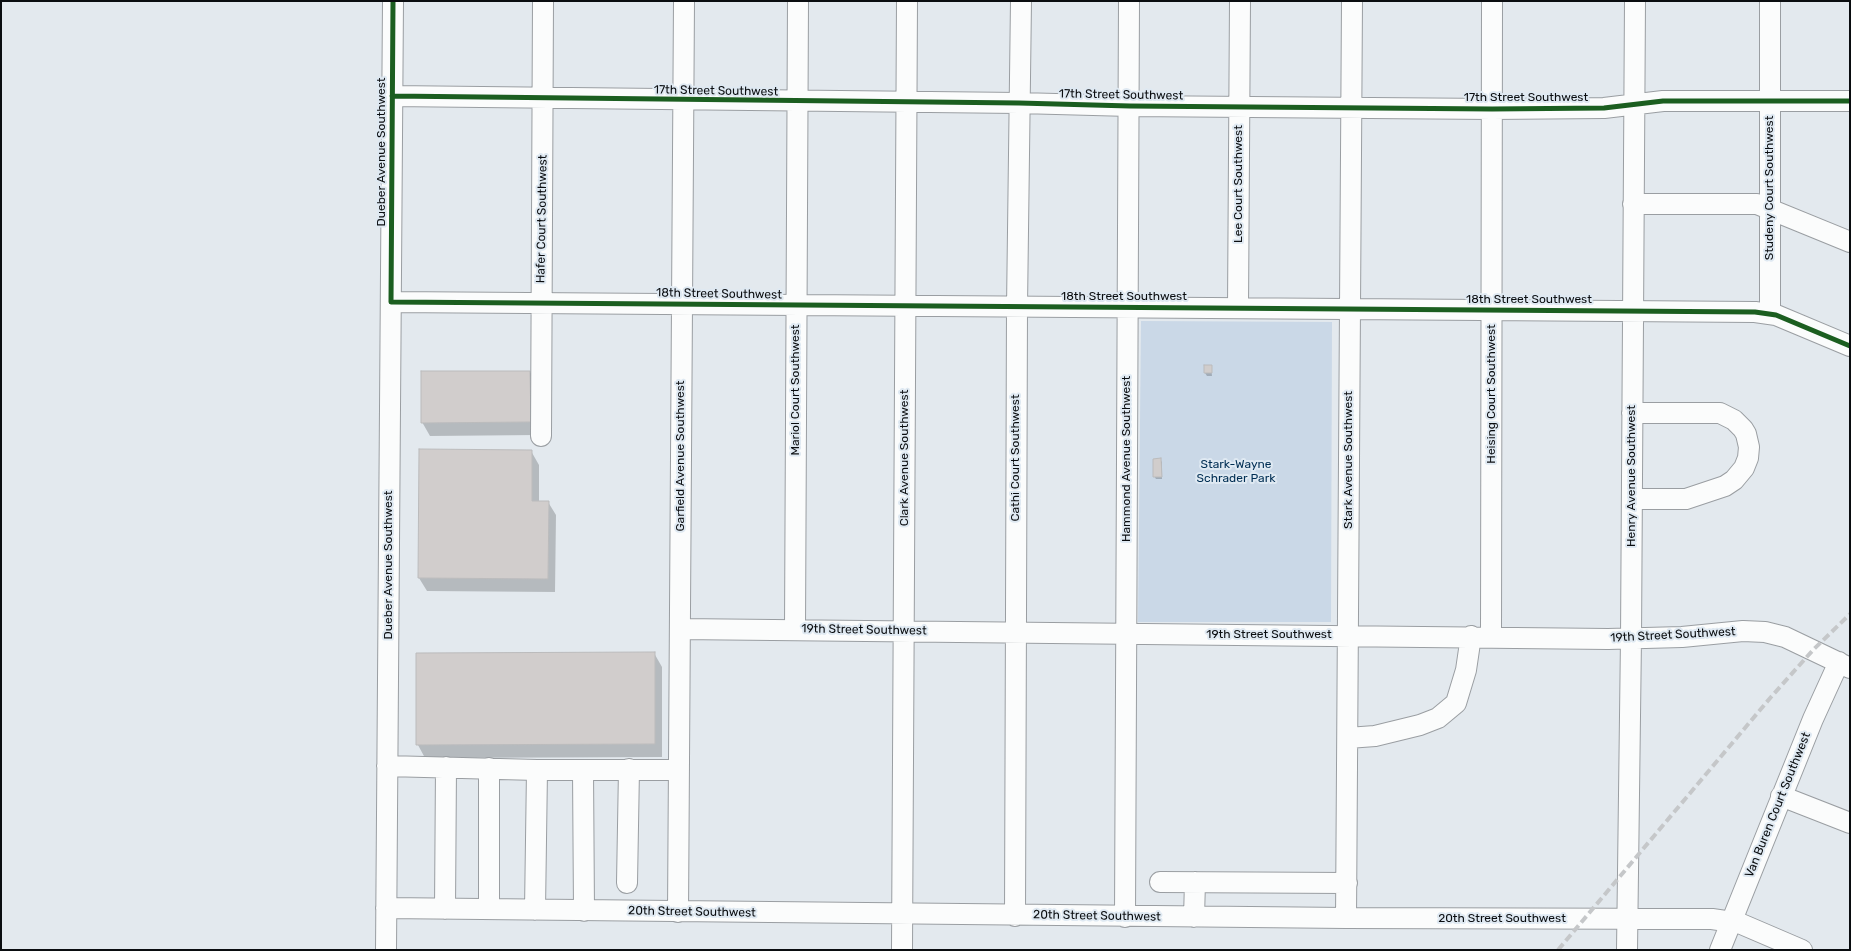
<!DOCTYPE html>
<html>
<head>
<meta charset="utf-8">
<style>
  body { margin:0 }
  #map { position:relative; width:1851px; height:951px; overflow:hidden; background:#e3e9ee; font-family:Rubik,sans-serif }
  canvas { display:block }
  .frame { position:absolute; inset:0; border:2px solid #0a0d10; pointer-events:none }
</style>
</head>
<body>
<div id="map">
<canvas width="1851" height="951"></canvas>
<div class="frame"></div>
</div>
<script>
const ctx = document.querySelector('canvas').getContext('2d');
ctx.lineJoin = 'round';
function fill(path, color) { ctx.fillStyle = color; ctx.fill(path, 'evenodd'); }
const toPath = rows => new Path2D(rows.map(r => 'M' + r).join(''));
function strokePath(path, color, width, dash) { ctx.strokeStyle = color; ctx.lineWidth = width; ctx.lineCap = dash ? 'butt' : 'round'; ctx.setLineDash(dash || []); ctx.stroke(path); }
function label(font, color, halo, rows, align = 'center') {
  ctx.font = font + ' Rubik,sans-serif'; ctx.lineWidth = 4; ctx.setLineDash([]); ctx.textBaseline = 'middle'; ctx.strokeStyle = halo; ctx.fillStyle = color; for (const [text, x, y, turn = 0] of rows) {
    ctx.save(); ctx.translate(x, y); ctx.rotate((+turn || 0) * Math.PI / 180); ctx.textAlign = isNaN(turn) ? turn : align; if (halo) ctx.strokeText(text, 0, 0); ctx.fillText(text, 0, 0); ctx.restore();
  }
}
const green = toPath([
  [1141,321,1332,322,1331,622,1138,622]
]);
const shadow = toPath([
  [1211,366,1212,376,1207,376,1205,373],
  [530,372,537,385,538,435,430,436,422,422],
  [531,451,539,465,539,502,548,502,556,515,555,592,427,591,419,578],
  [1160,460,1162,462,1162,479,1156,479,1154,476],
  [654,653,662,667,662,757,425,758,418,745]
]);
const building = toPath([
  [1204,365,1212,365,1212,373,1204,373,1204,365],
  [421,371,530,371,531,422,421,423,421,371],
  [419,449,532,450,532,501,549,501,548,579,418,578,419,449],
  [1161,458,1162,477,1153,477,1153,459,1161,458],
  [655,652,655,744,416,745,416,653,655,652]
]);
const minor = toPath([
  [1770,1,1770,314],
  [392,96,1019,103,1130,106,1492,109,1604,108,1663,101,1850,101],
  [1633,204,1757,204,1850,242],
  [391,302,1755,312,1776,315,1850,346],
  [1238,307,1240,1],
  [541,436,543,1],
  [1632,499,1686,499,1725,486,1734,480,1744,468,1748,458,1749,447,1746,434,1743,429,1734,420,1720,413,1632,413],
  [680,629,1608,639,1682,637,1743,631,1765,632,1785,637,1850,668],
  [795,629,798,1],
  [1491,636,1492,1],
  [1348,738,1375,736,1420,725,1438,718,1456,703,1466,670,1471,636],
  [387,766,537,770,679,770],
  [583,770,584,911],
  [1781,796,1850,823],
  [1160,882,1347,883],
  [627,883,629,769],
  [386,908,1346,918,1712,919,1739,923,1802,950],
  [445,909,446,767],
  [489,909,489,768],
  [535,910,537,770],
  [678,912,684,1],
  [1015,916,1017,307,1021,1],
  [1125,917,1129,1],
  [1194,917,1195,882],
  [1346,918,1352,1],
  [386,950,393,1],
  [902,950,907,1],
  [1627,950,1631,638,1635,1],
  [1720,950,1813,719,1839,662]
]);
const rail = toPath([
  [1558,950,1771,697,1813,650,1850,614]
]);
const cycleway = toPath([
  [393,1,391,302,1755,312,1776,315,1850,346],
  [392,96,1019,103,1130,106,1492,109,1604,108,1663,101,1850,101]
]);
const streetNames = [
  ["17th Street Southwest",716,91,1],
  ["17th Street Southwest",1121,95,1],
  ["17th Street Southwest",1526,98],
  ["Dueber Avenue Southwest",382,152,-90],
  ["Lee Court Southwest",1239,184,-90],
  ["Studeny Court Southwest",1770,188,-90],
  ["Hafer Court Southwest",542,219,-89],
  ["18th Street Southwest",719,294,1],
  ["18th Street Southwest",1124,297],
  ["18th Street Southwest",1529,300],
  ["Mariol Court Southwest",796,390,-90],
  ["Heising Court Southwest",1492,394,-90],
  ["Garfield Avenue Southwest",681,456,-90],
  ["Clark Avenue Southwest",905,458,-90],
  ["Cathi Court Southwest",1016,458,-90],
  ["Hammond Avenue Southwest",1127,459,-90],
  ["Stark Avenue Southwest",1349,460,-90],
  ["Henry Avenue Southwest",1632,476,-90],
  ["Dueber Avenue Southwest",389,565,-90],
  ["19th Street Southwest",864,630,1],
  ["19th Street Southwest",1269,635],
  ["19th Street Southwest",1673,635,-3],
  ["Van Buren Court Southwest",1778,805,-68],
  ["20th Street Southwest",692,912,1],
  ["20th Street Southwest",1097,916,1],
  ["20th Street Southwest",1502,919]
];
const parkNames = [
  ["Stark-Wayne",1236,465],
  ["Schrader Park",1236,479]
];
fill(green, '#cad8e7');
fill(shadow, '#0003');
fill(building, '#d1cdcc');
strokePath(building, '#bbbbbc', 1);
strokePath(minor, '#9a9ea2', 22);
strokePath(minor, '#fbfcfc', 20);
strokePath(rail, '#c5c7c9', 4, [8, 4]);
strokePath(cycleway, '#1b5e20', 5);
label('12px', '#0a0d10', '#dfe9f2', streetNames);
label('12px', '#012e53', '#dfe9f2', parkNames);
</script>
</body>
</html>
